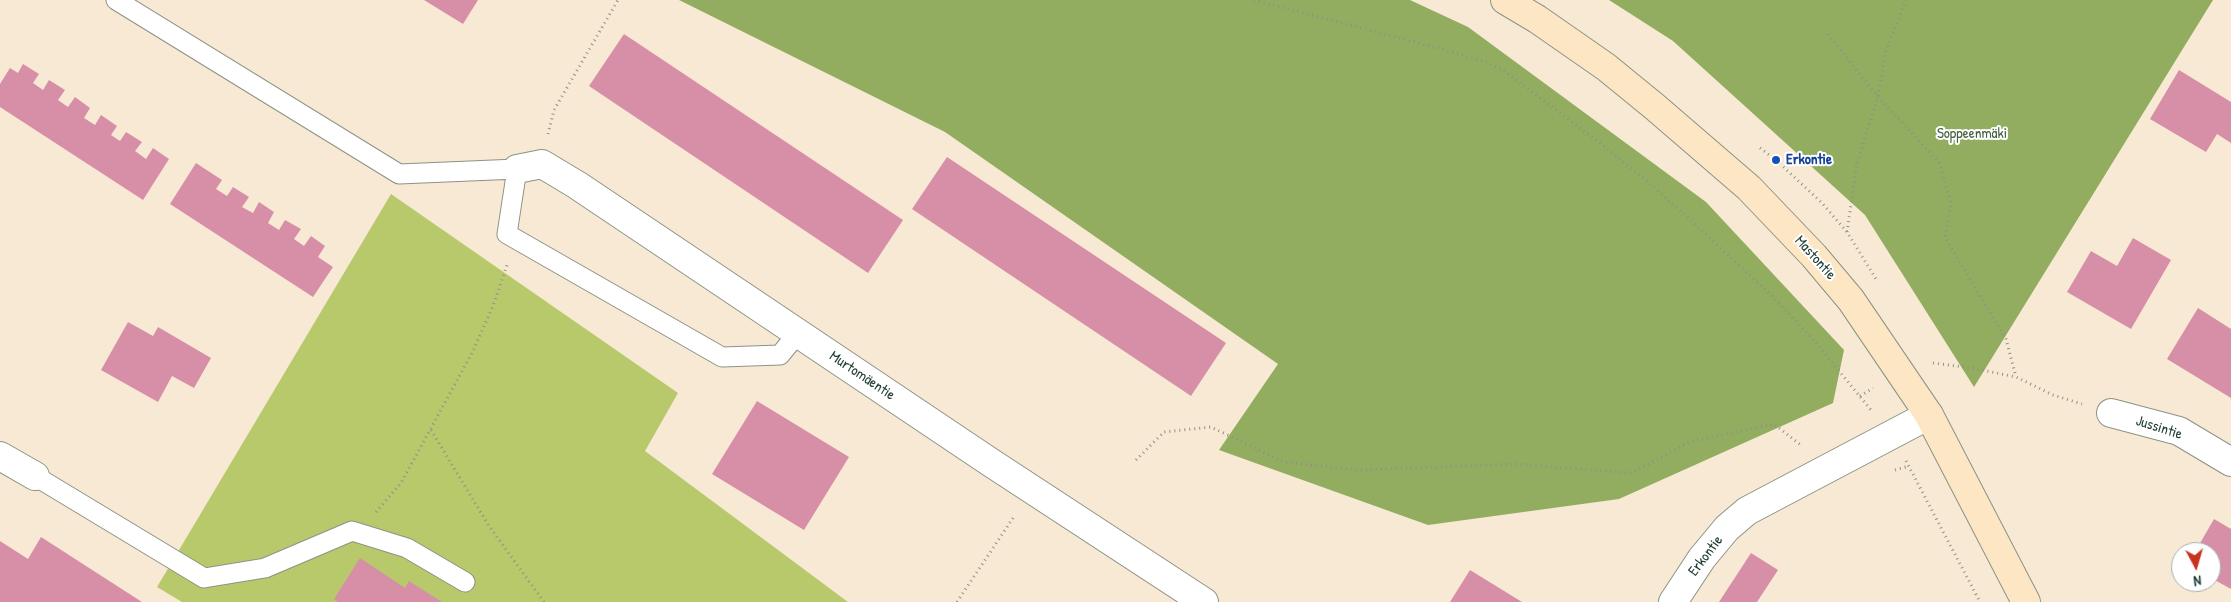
<!DOCTYPE html>
<html>
<head>
<meta charset="utf-8">
<style>
  body { margin:0 }
  #map { position:relative; width:2231px; height:602px; overflow:hidden; background:#f8e9d5; font-family:"Patrick Hand",sans-serif }
  canvas { display:block }
  .north { position:absolute; left:2171px; top:542px; width:50px; height:50px; box-sizing:border-box; background:#fff; border:1px solid #a5b1ae; border-radius:50%; rotate:174deg; font-size:14px; font-weight:700; line-height:20px; text-align:center; color:#1f3d34 }
  .north::after { content:''; display:block; margin:auto; width:18px; height:22px; background:#c8321e; clip-path:polygon(50% 0,100% 100%,50% 72%,0 100%) }
</style>
</head>
<body>
<div id="map">
<canvas width="2231" height="602"></canvas>
<div class="north">N</div>
</div>
<script>
const ctx = document.querySelector('canvas').getContext('2d');
ctx.lineJoin = 'round';
function fill(path, color) { ctx.fillStyle = color; ctx.fill(path, 'evenodd'); }
const toPath = rows => new Path2D(rows.map(r => 'M' + r).join(''));
function strokePath(path, color, width, dash) { ctx.strokeStyle = color; ctx.lineWidth = width; ctx.lineCap = dash ? 'butt' : 'round'; ctx.setLineDash(dash || []); ctx.stroke(path); }
function label(font, color, halo, rows, align = 'center') {
  ctx.font = font + ' "Patrick Hand",sans-serif'; ctx.lineWidth = 4; ctx.setLineDash([]); ctx.textBaseline = 'middle'; ctx.strokeStyle = halo; ctx.fillStyle = color; for (const [text, x, y, turn = 0] of rows) {
    ctx.save(); ctx.translate(x, y); ctx.rotate((+turn || 0) * Math.PI / 180); ctx.textAlign = isNaN(turn) ? turn : align; if (halo) ctx.strokeText(text, 0, 0); ctx.fillText(text, 0, 0); ctx.restore();
  }
}
const green = toPath([
  [391,194,678,393,645,451,848,602,182,602,157,587]
]);
const forest = toPath([
  [679,0,1410,0,1468,27,1706,202,1844,350,1833,403,1619,499,1428,525,1219,450,1278,364,945,132],
  [1609,0,2213,0,1974,387,1865,215,1673,41]
]);
const building = toPath([
  [424,0,478,0,463,24],
  [624,34,903,220,868,273,589,86],
  [23,64,39,74,33,83,43,90,49,80,65,90,58,100,68,107,75,97,90,108,84,118,95,125,101,115,117,126,111,135,120,141,126,132,142,142,135,151,146,159,153,148,169,159,143,200,0,107,0,84,10,68,18,73],
  [2179,70,2231,102,2231,143,2217,134,2206,152,2150,119],
  [947,157,1226,343,1191,396,912,209],
  [196,163,222,180,216,189,227,196,233,187,249,197,242,207,253,213,259,202,274,212,268,223,279,230,285,220,301,229,294,239,304,246,311,236,325,246,318,257,333,267,313,297,170,204],
  [2133,238,2171,260,2131,329,2067,292,2091,251,2117,266],
  [2198,308,2231,329,2231,398,2167,359],
  [128,322,153,336,158,327,211,358,194,388,172,376,158,402,101,370],
  [757,401,849,457,804,530,712,474],
  [2214,519,2231,529,2231,589,2211,578,2211,552,2195,552],
  [41,537,142,602,0,602,0,541,28,559],
  [1751,553,1778,570,1757,602,1719,602],
  [360,558,405,588,409,581,442,602,338,602,334,599],
  [1470,570,1522,602,1450,602]
]);
const path = toPath([
  [1254,0,1434,47,1486,62,1503,70,1605,147,1654,187,1714,242,1771,295,1812,338,1871,410],
  [1828,34,1878,97,1939,162,1951,204,1945,237,2006,339,2016,377],
  [548,134,554,110,618,0],
  [1760,148,1776,160,1822,203,1847,232,1876,279],
  [1847,232,1857,163,1878,97,1886,51,1906,0],
  [1933,363,1972,368,2016,377,2053,395,2082,404],
  [1860,396,1873,388],
  [431,430,489,526,544,602],
  [1136,460,1164,432,1211,427,1284,462,1359,470,1516,464,1632,473,1689,442,1774,424,1802,446],
  [1906,461,1980,602],
  [1895,470,1909,466],
  [376,512,401,483,472,353,493,306,507,265],
  [957,602,1015,515]
]);
const service = toPath([
  [116,0,399,174,517,169,507,234,722,357,780,355,798,333],
  [35,476,204,578,265,568,352,531,407,548,465,582]
]);
const minor = toPath([
  [517,169,542,164,577,185,990,462,1204,602],
  [2111,413,2179,431,2231,462],
  [0,456,35,476],
  [1673,602,1702,558,1727,528,1747,511,1929,415]
]);
const secondary = toPath([
  [1505,0,1537,19,1606,67,1655,107,1749,188,1814,256,1851,300,1929,415,2026,602]
]);
const markers = [
  [1776,160,5,"#1a4fb4"]
];
const parkNames = [
  ["Soppeenmäki",1972,134]
];
const transitNames = [
  ["Erkontie",1786,160]
];
const streetNames = [
  ["Mastontie",1815,258,48],
  ["Murtomäentie",862,376,34],
  ["Jussintie",2159,428,18],
  ["Erkontie",1706,556,-53]
];
fill(green, '#b8c96c');
fill(forest, '#92ad60');
fill(building, '#d78ea7');
strokePath(service, '#8c9384', 21);
strokePath(minor, '#8c9384', 30);
strokePath(secondary, '#8c9384', 30);
strokePath(path, '#8c9384', 3, [1, 4]);
strokePath(service, '#fff', 19);
strokePath(minor, '#fff', 28);
strokePath(secondary, '#fce6c4', 28);
for (const [x, y, r, color] of markers) { const dot = new Path2D(); dot.arc(x, y, r, 0, 2 * Math.PI); ctx.fillStyle = color; ctx.fill(dot); strokePath(dot, '#fff', 2); }
label('15px', '#456042', '#fff', parkNames);
label('bold 15px', '#164399', '#fff', transitNames, 'left');
label('15px', '#1f3d34', '#fff', streetNames);
</script>
</body>
</html>
